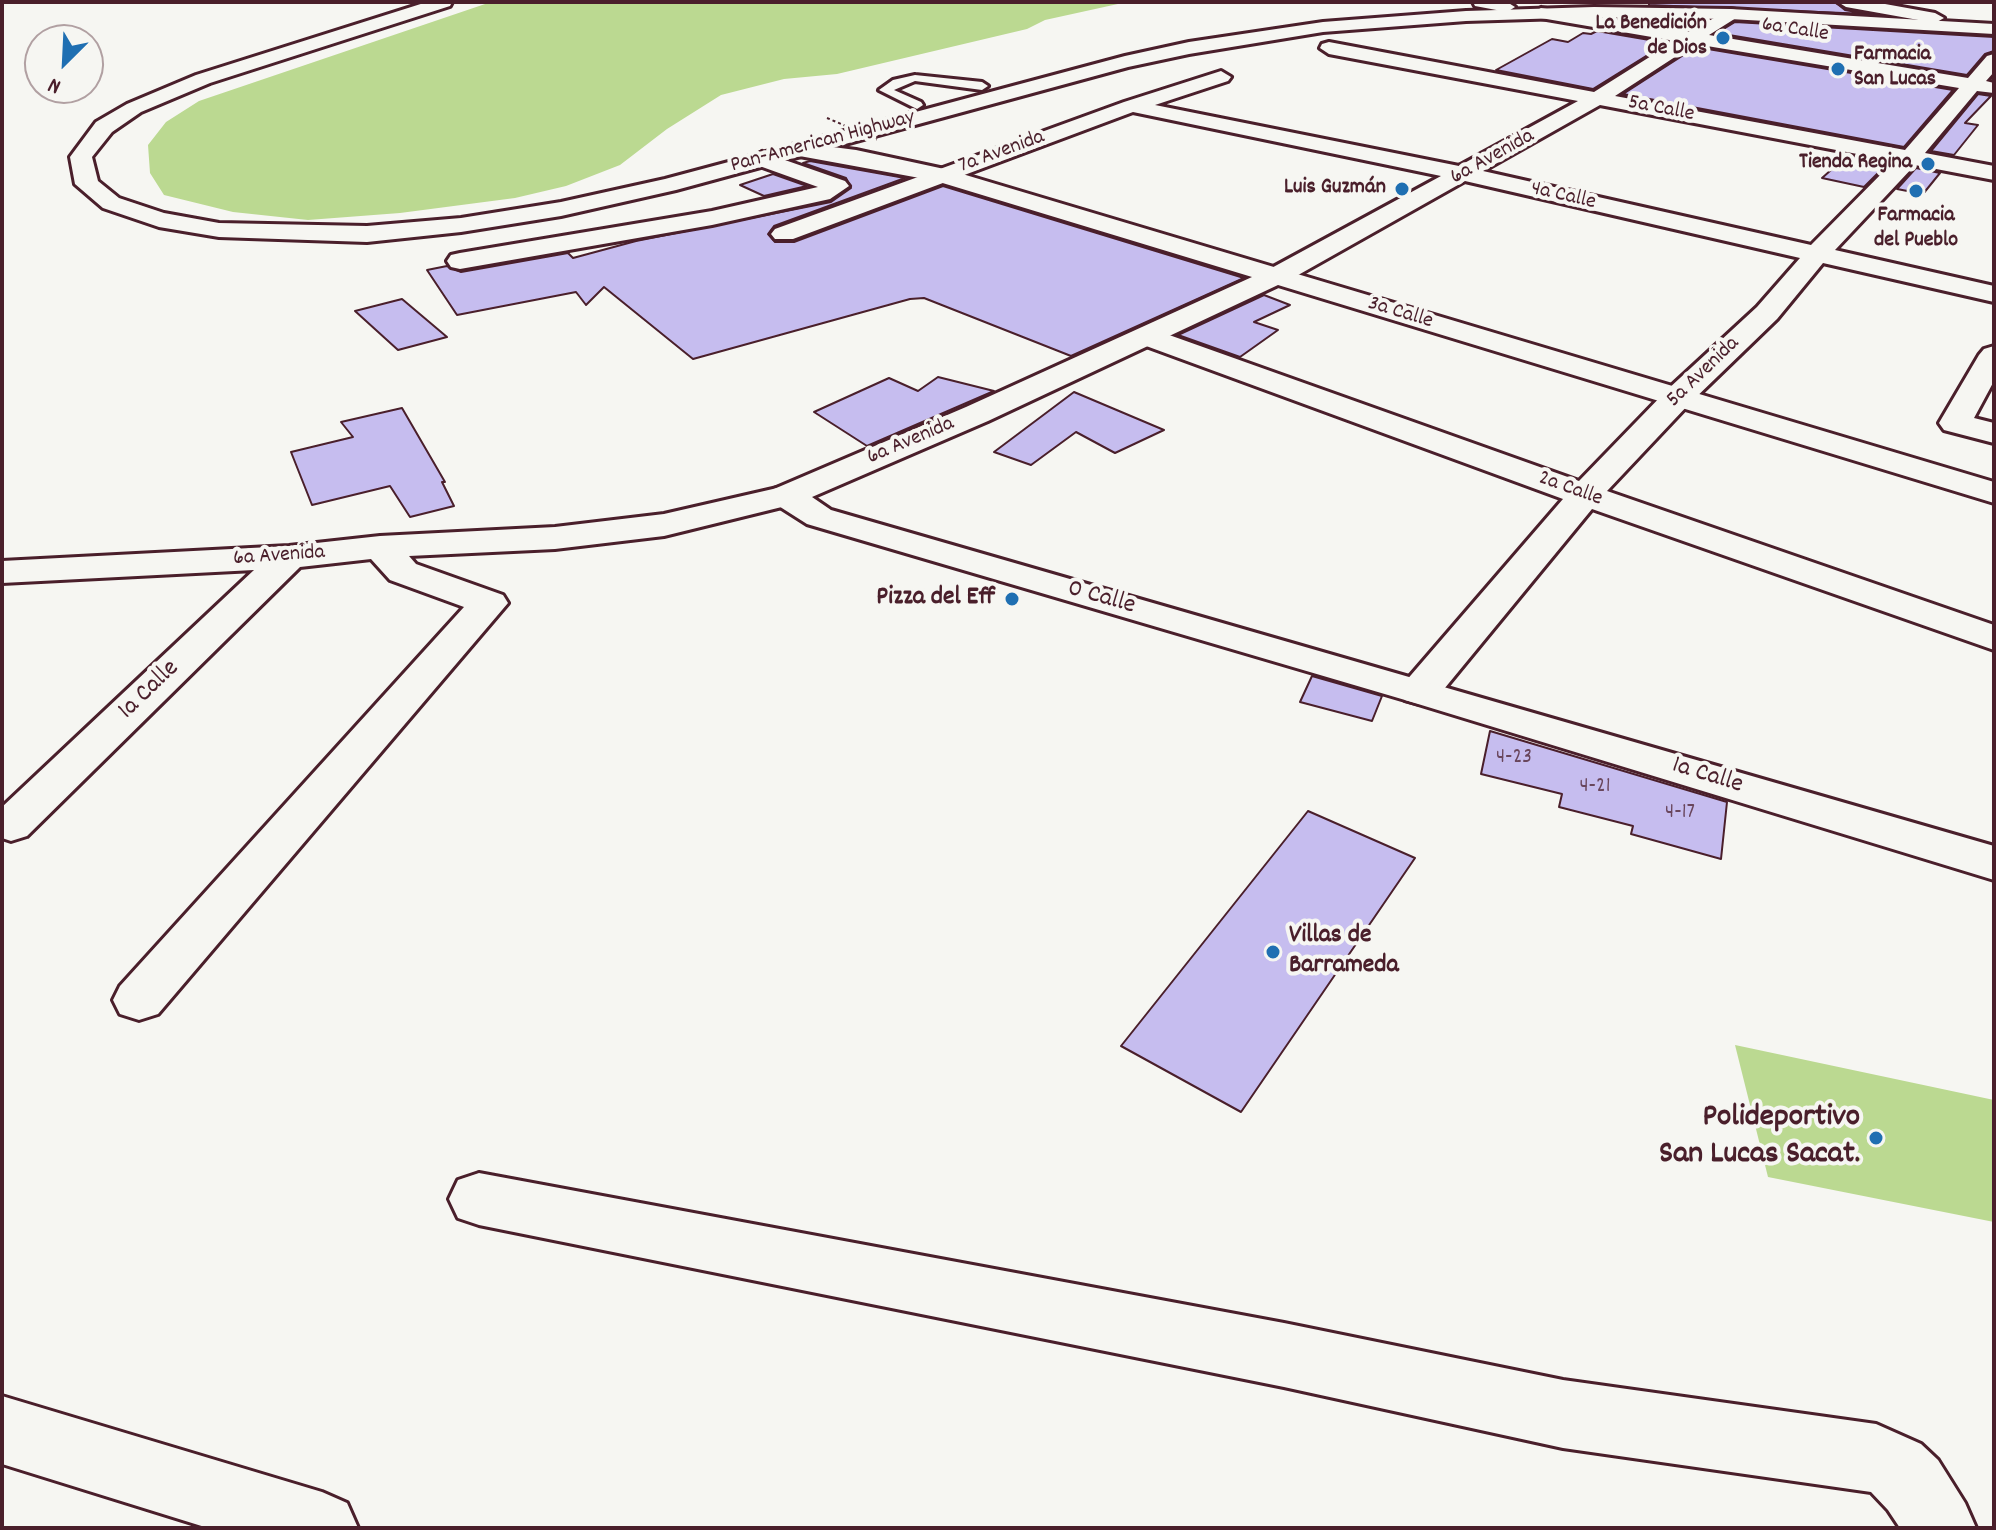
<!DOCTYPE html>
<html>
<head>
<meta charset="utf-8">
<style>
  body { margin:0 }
  #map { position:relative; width:1996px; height:1530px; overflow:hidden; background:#f6f6f2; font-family:Dekko,sans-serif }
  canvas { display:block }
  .frame { position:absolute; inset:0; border:4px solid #4a1f2b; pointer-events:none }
  .north { position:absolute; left:24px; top:24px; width:80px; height:80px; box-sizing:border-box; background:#f6f6f2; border:2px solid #b1a0a2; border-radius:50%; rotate:204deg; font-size:22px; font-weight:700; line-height:32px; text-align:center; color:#4a1f2b }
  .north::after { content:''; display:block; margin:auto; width:28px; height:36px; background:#1f6fb2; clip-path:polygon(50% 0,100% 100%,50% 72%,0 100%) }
</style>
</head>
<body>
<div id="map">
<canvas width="1996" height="1530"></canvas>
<div class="frame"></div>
<div class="north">N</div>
</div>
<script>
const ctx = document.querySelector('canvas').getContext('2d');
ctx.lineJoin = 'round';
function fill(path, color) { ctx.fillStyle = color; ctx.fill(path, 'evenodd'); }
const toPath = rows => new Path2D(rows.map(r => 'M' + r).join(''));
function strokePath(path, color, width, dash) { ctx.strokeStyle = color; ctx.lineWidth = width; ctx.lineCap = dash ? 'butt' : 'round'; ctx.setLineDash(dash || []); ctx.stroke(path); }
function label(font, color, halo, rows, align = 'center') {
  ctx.font = font + ' Dekko,sans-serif'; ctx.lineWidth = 8; ctx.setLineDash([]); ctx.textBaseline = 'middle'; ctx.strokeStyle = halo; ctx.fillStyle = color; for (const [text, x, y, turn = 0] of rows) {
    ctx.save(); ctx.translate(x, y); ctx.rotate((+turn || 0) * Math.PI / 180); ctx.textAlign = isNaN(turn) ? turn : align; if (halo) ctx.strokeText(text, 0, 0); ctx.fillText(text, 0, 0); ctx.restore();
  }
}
const green = toPath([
  [491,2,1127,2,1045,20,1027,29,837,74,784,79,721,95,667,129,620,165,566,186,515,198,400,213,308,220,233,212,164,195,150,173,148,145,166,122,199,101],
  [1735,1045,1994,1100,1994,1222,1768,1177]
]);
const building = toPath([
  [1649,2,1835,2,1845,10,1867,14,1649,5,1649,2],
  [1735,22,1994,37,1994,51,1985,54,1967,75,1717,33,1735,22],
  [1597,31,1667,43,1593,89,1496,70,1552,39,1568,42,1583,33,1591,34,1597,31],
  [1696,47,1953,90,1904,147,1623,94,1696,47],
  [1978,94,1991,96,1965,123,1978,125,1954,155,1931,151,1978,94],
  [1848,155,1888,163,1864,187,1822,178,1848,155],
  [810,161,905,178,774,226,768,234,775,242,794,242,943,186,1244,278,1071,356,924,298,910,299,693,359,604,287,586,305,576,292,457,315,427,270,447,266,461,272,568,253,573,258,636,241,831,202,851,188,846,178,803,163,810,161],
  [1916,168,1940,173,1923,194,1897,189,1916,168],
  [773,174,807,186,764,196,740,185,773,174],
  [1264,295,1290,305,1254,322,1278,330,1240,357,1178,335,1264,295],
  [402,299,447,337,398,350,355,311,402,299],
  [938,377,994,391,867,446,814,412,889,378,918,391,938,377],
  [1074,392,1164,430,1115,453,1076,432,1031,465,994,452,1074,392],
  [402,408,445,482,442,482,454,506,410,517,390,486,312,505,291,452,353,437,341,422,402,408],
  [1312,676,1382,696,1372,721,1300,702,1312,676],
  [1490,731,1727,802,1721,859,1631,834,1633,826,1559,807,1562,794,1481,774,1490,731],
  [1308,811,1415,858,1241,1112,1121,1046,1308,811]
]);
const lane = toPath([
  [915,75,982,82,988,86,982,90,915,81,894,90,921,102,923,105,917,109,879,90,893,80,915,75]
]);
const street = toPath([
  [1473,2,1507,2,1515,7,1507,12,1475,6,1473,2],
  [1838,2,1874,2,1935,13,1944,18,1935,23,1846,7,1838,2],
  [1541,8,1689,32,1730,9,1736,10,1739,14,1736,18,1709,35,1968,78,1987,56,1994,54,1994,72,1986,81,1994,83,1994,93,1977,91,1925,153,1994,166,1994,180,1915,165,1835,250,1994,286,1994,302,1823,263,1777,319,1689,404,1607,491,1994,625,1994,650,1592,509,1435,700,1420,704,1405,700,1399,691,1405,682,1563,499,1138,343,1134,337,1138,331,1148,328,1158,331,1579,481,1667,390,1757,307,1800,258,1465,181,1284,283,1275,285,1266,283,1262,277,1266,271,1441,176,1133,112,793,239,775,239,771,234,775,229,1124,102,1221,71,1231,77,1228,81,1155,105,1459,166,1578,101,1329,54,1320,48,1322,44,1329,42,1594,92,1675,41,1535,17,1532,13,1541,8],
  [1695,44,1959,88,1905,150,1615,96,1695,44],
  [1600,105,1894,161,1811,245,1483,171,1600,105],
  [762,152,845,181,849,186,830,199,712,225,460,269,451,267,447,261,451,255,460,253,712,211,818,187,754,164,751,159,762,152],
  [1994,346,1994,381,1974,418,1994,423,1994,443,1944,430,1939,423,1979,355,1984,349,1994,346],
  [786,486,798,489,803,496,798,503,664,536,555,549,409,556,416,564,503,595,508,603,158,1014,139,1020,120,1014,113,1000,120,986,464,607,390,580,371,559,300,567,27,836,11,841,2,838,2,807,254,570,2,583,2,561,289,546,380,536,555,527,664,514,786,486],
  [479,1173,1284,1323,1563,1380,1876,1424,1921,1444,1938,1460,1965,1503,1976,1528,1900,1528,1888,1510,1871,1492,1563,1448,1284,1387,479,1225,458,1218,449,1199,458,1180,479,1173],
  [2,1396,322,1492,347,1503,358,1528,208,1528,2,1464,2,1396]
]);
const secondary = toPath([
  [802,143,856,150,949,170,1994,482,1994,503,1278,285,988,421,812,497,831,510,1994,846,1994,880,1405,700,807,524,774,503,769,496,774,489,966,407,1252,277,936,181,794,155,791,150,802,143]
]);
const highway = toPath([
  [427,2,452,2,450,6,210,83,141,112,112,132,92,157,98,181,119,198,164,213,219,223,367,226,461,218,561,202,665,179,1125,56,1189,42,1323,22,1466,11,1594,7,1730,9,1994,24,1994,34,1730,19,1594,17,1466,21,1323,32,1189,54,1128,67,676,190,561,216,461,232,367,242,219,237,159,227,103,208,75,184,70,157,96,122,127,104,196,75,427,2]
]);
const pathBridgeFar1 = toPath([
  [827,118,853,129]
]);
const pathBridge = toPath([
  [849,127,877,139]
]);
const markers = [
  [1723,38,8,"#1f6fb2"],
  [1838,69,8,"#1f6fb2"],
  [1928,164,8,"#1f6fb2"],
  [1402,189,8,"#1f6fb2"],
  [1916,191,8,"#1f6fb2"],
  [1012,599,8,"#1f6fb2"],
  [1273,952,8,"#1f6fb2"],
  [1876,1138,8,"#1f6fb2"]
];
const farPoinames = [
  ["La Benedición",1707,25],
  ["de Dios",1707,50],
  ["Farmacia",1854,56,"left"],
  ["San Lucas",1854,81,"left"],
  ["Tienda Regina",1912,164],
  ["Luis Guzmán",1386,189],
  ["Farmacia",1916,217,"center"],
  ["del Pueblo",1916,242,"center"]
];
const farStreetnames = [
  ["6a Calle",1795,31,9],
  ["5a Calle",1661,110,11],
  ["Pan-American Highway",823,143,-15],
  ["7a Avenida",1002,153,-20],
  ["6a Avenida",1493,158,-29],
  ["4a Calle",1563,197,13],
  ["3a Calle",1400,314,17],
  ["5a Avenida",1704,373,-44],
  ["6a Avenida",911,442,-23],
  ["2a Calle",1570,490,20],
  ["6a Avenida",279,557,-4]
];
const numberNames = [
  ["4-23",1514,759],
  ["4-21",1595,788],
  ["4-17",1680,814]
];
const poiNames = [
  ["Pizza del Eff",996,599],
  ["Villas de",1289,937,"left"],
  ["Barrameda",1289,967,"left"]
];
const streetNames = [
  ["0 Calle",1101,599,16],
  ["1a Calle",150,691,-44],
  ["1a Calle",1707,777,17]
];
const nearPoinames = [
  ["Polideportivo",1860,1120],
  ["San Lucas Sacat.",1860,1157]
];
fill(green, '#bbd991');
fill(building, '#c6bdef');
strokePath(building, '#4a1f2b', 2);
strokePath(lane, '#4a1f2b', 6);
strokePath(street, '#4a1f2b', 6);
strokePath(secondary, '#4a1f2b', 6);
strokePath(highway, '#4a1f2b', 6);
fill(lane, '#f6f6f2');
fill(street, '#f6f6f2');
fill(secondary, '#f6f6f2');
fill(highway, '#f6f6f2');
strokePath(pathBridgeFar1, '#4a1f2b', 2, [3, 3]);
strokePath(pathBridge, '#4a1f2b', 3, [3, 3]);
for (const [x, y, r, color] of markers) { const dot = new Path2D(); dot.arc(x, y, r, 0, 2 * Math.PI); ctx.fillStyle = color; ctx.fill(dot); strokePath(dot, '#f6f6f2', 3); }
label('bold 22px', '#4a1f2b', '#f6f6f2', farPoinames, 'right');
label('22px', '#4a1f2b', '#f6f6f2', farStreetnames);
label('22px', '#69465c', null, numberNames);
label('bold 26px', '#4a1f2b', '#f6f6f2', poiNames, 'right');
label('26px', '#4a1f2b', '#f6f6f2', streetNames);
label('bold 32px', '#4a1f2b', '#f6f6f2', nearPoinames, 'right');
</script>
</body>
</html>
